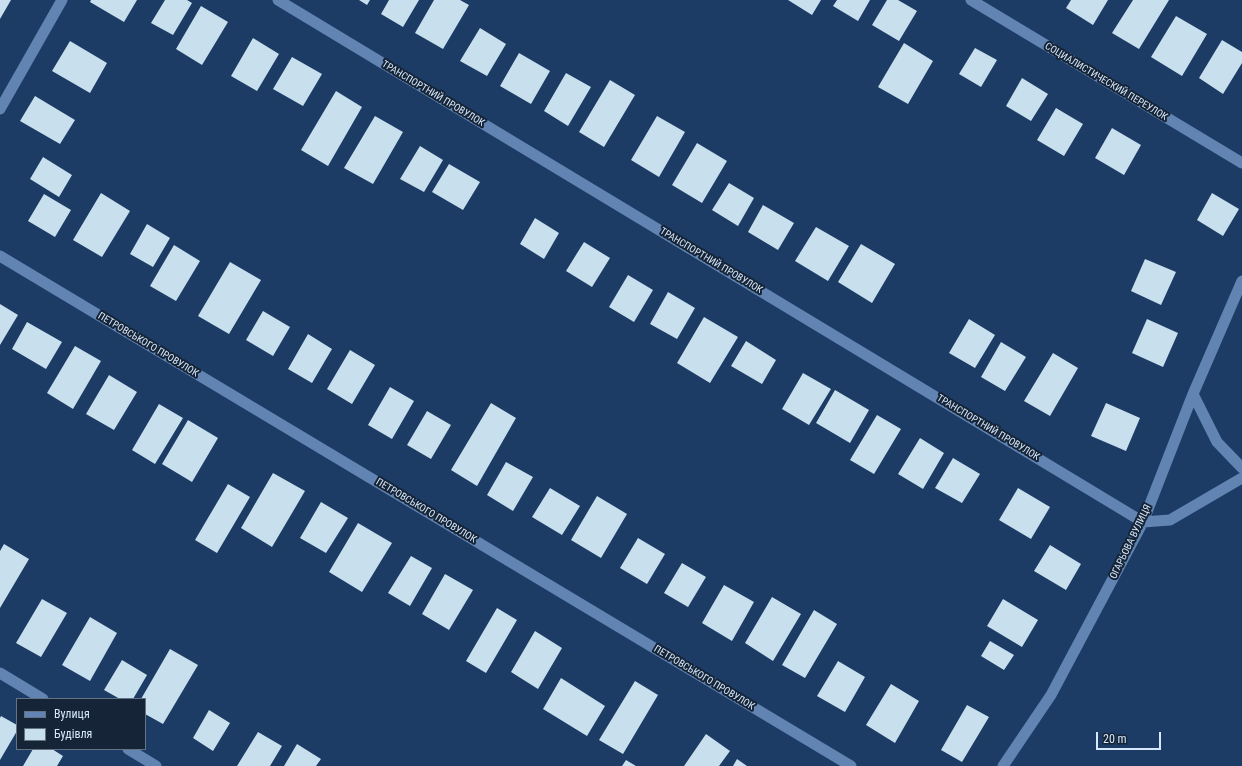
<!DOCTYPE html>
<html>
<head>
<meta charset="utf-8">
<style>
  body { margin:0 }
  #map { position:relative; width:1242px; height:766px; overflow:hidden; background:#1c3c66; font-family:"Roboto Condensed",sans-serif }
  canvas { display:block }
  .legend { position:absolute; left:16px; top:698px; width:130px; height:52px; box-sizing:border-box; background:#152436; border:1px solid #637285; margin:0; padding:5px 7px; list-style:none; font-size:12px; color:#d8e8fc }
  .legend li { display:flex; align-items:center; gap:8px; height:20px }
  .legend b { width:20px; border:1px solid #637285 }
  .scale { position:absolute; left:1096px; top:732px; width:65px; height:18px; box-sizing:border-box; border:2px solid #d8e8fc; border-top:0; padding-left:5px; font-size:12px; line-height:14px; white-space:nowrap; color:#d8e8fc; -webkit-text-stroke:3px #152436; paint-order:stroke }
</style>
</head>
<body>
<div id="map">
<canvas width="1242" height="766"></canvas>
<ul class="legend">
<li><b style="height:5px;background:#6184b3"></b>Вулиця</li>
<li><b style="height:11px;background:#c8dfee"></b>Будівля</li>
</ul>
<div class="scale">20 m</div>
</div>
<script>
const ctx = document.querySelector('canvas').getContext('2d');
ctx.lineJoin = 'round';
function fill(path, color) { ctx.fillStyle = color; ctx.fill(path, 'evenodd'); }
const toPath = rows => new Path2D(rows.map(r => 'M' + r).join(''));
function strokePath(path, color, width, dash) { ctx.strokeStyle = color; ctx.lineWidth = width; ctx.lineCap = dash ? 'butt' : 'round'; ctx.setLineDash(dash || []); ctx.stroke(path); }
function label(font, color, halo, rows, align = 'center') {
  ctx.font = font + ' "Roboto Condensed",sans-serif'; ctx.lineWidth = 4; ctx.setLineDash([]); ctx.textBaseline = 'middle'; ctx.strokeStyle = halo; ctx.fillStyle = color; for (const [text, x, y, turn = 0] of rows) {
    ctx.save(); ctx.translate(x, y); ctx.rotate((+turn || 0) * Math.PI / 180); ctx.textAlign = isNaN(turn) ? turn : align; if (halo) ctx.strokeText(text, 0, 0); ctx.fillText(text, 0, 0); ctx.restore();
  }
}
const building = toPath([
  [0,0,11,0,0,19],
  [91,0,137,0,124,22,90,2],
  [165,0,187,0,192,3,173,35,151,23],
  [359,0,370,0,367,5],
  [389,0,419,0,403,27,381,14],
  [434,0,460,0,469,5,443,49,415,33],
  [788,0,821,0,812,15],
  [837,0,870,0,858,21,833,6],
  [887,0,898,0,917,11,899,41,872,25],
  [1071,0,1108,0,1093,25,1066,8],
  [1133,0,1169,0,1139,49,1112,33],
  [201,6,228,22,202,65,176,49],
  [1176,16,1207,34,1182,76,1151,57],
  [480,28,506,44,487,76,460,61],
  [253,38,279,54,257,91,231,76],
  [1222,40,1242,52,1242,63,1223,94,1199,78],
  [70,41,107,63,90,93,52,71],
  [904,43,933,61,908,104,878,87],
  [975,48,997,60,981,87,959,74],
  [519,53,550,71,531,104,500,86],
  [292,57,322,74,303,106,273,89],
  [566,73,591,87,568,126,544,111],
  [1022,78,1048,94,1031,121,1006,106],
  [610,80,635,95,604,147,579,132],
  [336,91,362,107,328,166,301,150],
  [35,96,75,120,60,144,20,121],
  [1056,108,1083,124,1064,156,1037,140],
  [375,116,403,132,373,184,344,168],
  [657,116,685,132,659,177,631,160],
  [1112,128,1141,145,1124,175,1095,158],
  [697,143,727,161,702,203,672,185],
  [420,146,443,160,424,192,400,179],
  [43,157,72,175,59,197,30,179],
  [449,164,480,182,463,210,432,192],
  [729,183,754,198,738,226,712,210],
  [101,193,130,211,102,257,73,240],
  [1212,193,1239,209,1223,236,1197,220],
  [44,194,71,210,55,237,28,221],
  [763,205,794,223,778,250,748,232],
  [535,218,559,233,544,259,520,244],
  [147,224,170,238,153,267,130,254],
  [816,227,849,246,828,281,795,261],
  [584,242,610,258,592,287,566,271],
  [861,244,895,264,872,303,838,282],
  [174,245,200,261,176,301,150,286],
  [1145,259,1176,272,1161,305,1131,291],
  [230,262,261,280,229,334,198,316],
  [628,275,653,290,634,322,609,307],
  [668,292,695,308,677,339,650,324],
  [0,304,18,315,0,345],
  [263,311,290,327,273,356,246,340],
  [704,317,738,337,710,383,677,363],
  [969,319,995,335,975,368,949,353],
  [1147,319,1178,333,1163,367,1132,353],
  [27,322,62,342,46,369,12,349],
  [308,334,332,349,312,383,288,369],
  [746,341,776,360,762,384,731,366],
  [1001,342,1026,357,1005,391,981,377],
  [75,346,101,361,73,409,47,393],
  [350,350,375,365,352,404,327,389],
  [1053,353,1078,368,1050,416,1024,401],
  [803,373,831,389,809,425,782,409],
  [109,375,137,392,114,430,86,414],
  [390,387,414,401,392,439,368,425],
  [835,390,869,410,850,443,816,423],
  [491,403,516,418,477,486,451,470],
  [1106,403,1140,418,1126,451,1091,436],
  [159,404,183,418,155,464,132,450],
  [427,411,451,425,431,459,407,445],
  [877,415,901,429,874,474,850,460],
  [188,420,218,438,192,482,162,464],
  [920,438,944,453,923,489,898,474],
  [953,458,980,474,962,503,935,488],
  [506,462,533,477,513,511,487,495],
  [273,473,305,491,272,547,241,528],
  [228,484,250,497,217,553,195,540],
  [550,488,580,506,562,535,532,517],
  [1018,488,1050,507,1031,539,999,520],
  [597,496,627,514,601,558,571,540],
  [321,502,348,518,326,553,300,538],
  [358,523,392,543,362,592,329,572],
  [638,538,665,554,647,584,620,568],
  [4,544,29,559,0,608,0,551],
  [1050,545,1081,564,1066,590,1034,571],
  [411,556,432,568,410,606,388,593],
  [682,563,706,577,688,607,664,593],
  [445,574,473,590,449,630,422,614],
  [724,585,754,602,732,641,702,623],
  [772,597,801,614,773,661,745,643],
  [42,599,67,613,41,657,16,643],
  [1003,599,1038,620,1022,647,987,626],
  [497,608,517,620,486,673,466,661],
  [814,610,837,624,805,678,782,665],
  [90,617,117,633,90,681,62,665],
  [535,631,562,648,538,689,511,672],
  [990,641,1014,655,1004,670,981,656],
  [170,649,198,665,163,724,145,714,145,699,141,699],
  [122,660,147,675,133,699,120,699,104,690],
  [838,661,865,677,845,712,817,696],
  [561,678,605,706,587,736,543,709],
  [635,681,658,695,623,754,599,740],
  [891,684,919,701,895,743,866,725],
  [967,705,989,717,962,762,941,750],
  [209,710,230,723,213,751,193,738],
  [1,716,17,725,17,731,0,760,0,718],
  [258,732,282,746,270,766,237,766],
  [706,734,730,751,719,766,684,766],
  [297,744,321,759,316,766,284,766],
  [33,749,52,749,63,756,57,766,23,766],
  [737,759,747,766,733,766],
  [626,760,636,766,622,766]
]);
const minor = toPath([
  [278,0,1143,522,1170,520,1242,478],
  [971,0,1242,163],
  [0,109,62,0],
  [0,256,851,766],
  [1193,394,1217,442,1242,468],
  [0,673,43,699],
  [128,749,156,766],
  [1003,766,1051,695,1143,522,1193,394,1242,281]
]);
const streetNames = [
  ["СОЦИАЛИСТИЧЕСКИЙ ПЕРЕУЛОК",1106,82,31],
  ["ТРАНСПОРТНИЙ ПРОВУЛОК",433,94,31],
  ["ТРАНСПОРТНИЙ ПРОВУЛОК",711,261,31],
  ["ПЕТРОВСЬКОГО ПРОВУЛОК",148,345,31],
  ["ТРАНСПОРТНИЙ ПРОВУЛОК",988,428,31],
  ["ПЕТРОВСЬКОГО ПРОВУЛОК",426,511,31],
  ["ОГАРЬОВА ВУЛИЦЯ",1131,542,-64],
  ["ПЕТРОВСЬКОГО ПРОВУЛОК",704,678,31]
];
fill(building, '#c8dfee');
strokePath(minor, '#6184b3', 11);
label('10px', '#d8e8fc', '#152436', streetNames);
</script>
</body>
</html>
